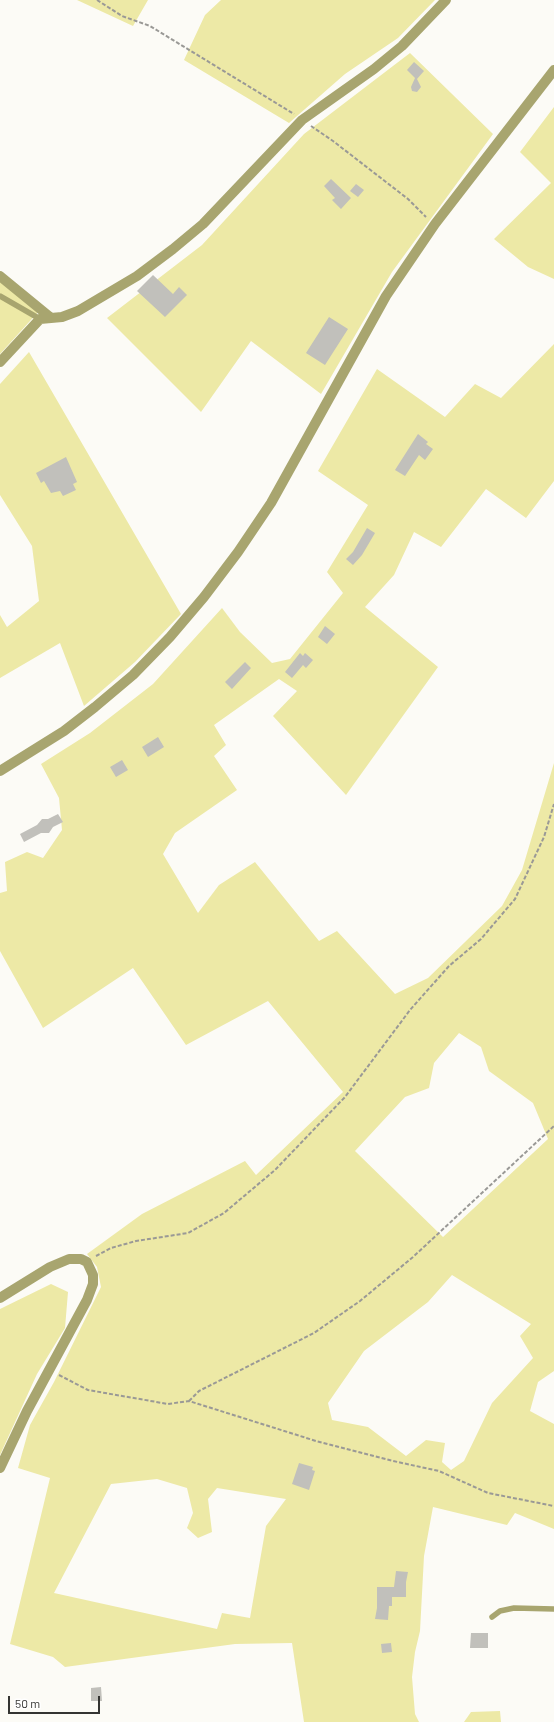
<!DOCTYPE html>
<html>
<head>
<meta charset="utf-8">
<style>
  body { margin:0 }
  #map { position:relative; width:554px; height:1722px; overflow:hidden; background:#fcfbf6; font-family:Barlow,sans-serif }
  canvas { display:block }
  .scale { position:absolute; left:8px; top:1696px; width:92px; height:18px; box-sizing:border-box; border:2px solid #343432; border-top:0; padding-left:5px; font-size:12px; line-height:14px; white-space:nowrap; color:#343432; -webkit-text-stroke:3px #fff; paint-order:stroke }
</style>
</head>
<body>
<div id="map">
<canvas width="554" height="1722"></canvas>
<div class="scale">50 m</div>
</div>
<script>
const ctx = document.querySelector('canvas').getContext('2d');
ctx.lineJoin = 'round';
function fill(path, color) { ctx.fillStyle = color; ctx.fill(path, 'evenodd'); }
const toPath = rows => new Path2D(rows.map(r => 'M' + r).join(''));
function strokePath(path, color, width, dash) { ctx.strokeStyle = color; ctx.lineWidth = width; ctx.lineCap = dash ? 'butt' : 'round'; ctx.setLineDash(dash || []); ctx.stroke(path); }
const green = toPath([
  [77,0,148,0,133,26],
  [221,0,435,0,398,38,345,74,289,123,184,60,205,15],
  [410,53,493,134,392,272,321,394,251,341,201,412,107,318,202,245,304,134],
  [554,107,554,279,528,267,494,239,551,183,520,152],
  [0,275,40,310,0,354],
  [554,344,554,481,526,518,486,489,441,547,414,532,394,575,365,607,438,667,346,795,273,716,297,691,279,679,214,725,226,745,214,756,237,790,175,833,163,854,198,913,219,885,255,862,319,941,337,931,395,994,428,978,502,906,522,870,554,763,554,1371,538,1382,530,1411,554,1424,554,1529,515,1513,507,1525,433,1507,424,1556,420,1631,415,1652,412,1677,415,1714,419,1722,304,1722,292,1643,235,1644,65,1667,53,1657,10,1644,50,1478,18,1468,30,1425,54,1382,101,1287,97,1267,87,1254,142,1214,245,1161,256,1175,343,1092,268,1001,186,1045,133,968,43,1028,0,951,0,893,7,891,5,862,27,852,43,858,62,830,59,798,41,764,90,733,153,684,222,608,240,632,272,663,290,659,343,593,327,572,368,505,318,471,377,369,445,417,475,384,501,398],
  [459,1033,481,1047,489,1071,533,1103,548,1139,443,1237,355,1151,405,1097,429,1088,434,1063],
  [452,1275,531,1324,520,1336,533,1358,492,1403,464,1461,451,1470,442,1462,445,1443,426,1440,406,1456,368,1427,332,1420,328,1403,364,1351,428,1302],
  [157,1479,187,1488,193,1513,187,1528,198,1538,212,1532,208,1499,217,1488,286,1499,266,1526,250,1618,222,1613,217,1629,54,1593,111,1484],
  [29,352,181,614,135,662,84,706,60,643,0,678,0,615,7,627,39,601,32,546,0,495,0,384],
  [51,1284,68,1292,65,1328,37,1374,0,1455,0,1309],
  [500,1711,501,1722,464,1722,471,1712]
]);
const building = toPath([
  [414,62,424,71,417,79,421,87,417,92,412,91,411,87,415,78,407,70],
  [331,179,351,198,341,209,332,200,335,198,324,186],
  [356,184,364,190,358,197,350,191],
  [153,275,173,294,179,287,187,295,165,317,137,291],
  [329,317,348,329,325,365,306,353],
  [418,434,428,442,426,444,433,449,425,460,419,455,405,476,395,470],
  [66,457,77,482,73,484,76,490,63,496,60,491,51,493,44,481,41,483,36,473],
  [367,528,375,533,362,555,353,565,346,559,353,552],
  [325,626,335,634,327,644,318,637],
  [300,653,303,656,305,653,313,660,306,668,303,665,292,678,285,672],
  [245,662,251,668,232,689,225,682],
  [158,737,164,747,148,757,142,747],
  [122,760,128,770,116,777,110,767],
  [58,814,63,822,53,827,49,833,41,833,24,842,20,834,37,825,42,819,48,819],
  [299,1463,313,1467,312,1470,315,1471,309,1490,292,1484],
  [396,1571,408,1572,406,1582,406,1597,392,1597,392,1606,389,1606,388,1620,375,1619,377,1608,377,1587,394,1587],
  [471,1633,488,1633,488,1648,470,1648],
  [391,1643,392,1652,382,1653,381,1644],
  [101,1687,102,1701,91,1701,91,1688]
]);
const path = toPath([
  [97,0,122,16,150,26,294,114],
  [311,126,333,141,408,199,426,217],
  [96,1256,111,1248,136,1241,188,1233,224,1213,275,1170,345,1097,410,1010,449,966,481,939,515,899,544,837,554,804],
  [59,1375,88,1390,168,1404,189,1401,316,1441,393,1461,439,1471,488,1493,554,1506],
  [189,1401,199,1391,314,1333,360,1301,413,1257,554,1126]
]);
const lane = toPath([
  [0,296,40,319],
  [492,1617,500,1611,514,1608,554,1609]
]);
const street = toPath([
  [0,276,50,317],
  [0,362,40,319,62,317,78,311,137,276,173,249,203,224,302,120,374,69,402,46,446,0],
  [0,771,64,731,95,707,133,675,170,637,204,597,238,552,271,503,386,296,435,224,554,70],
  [0,1298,50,1267,69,1259,81,1259,87,1262,93,1275,93,1284,87,1300,27,1411,0,1468]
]);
fill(green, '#ede9a6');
fill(building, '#c1c0bb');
strokePath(path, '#9a9996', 2, [4, 2]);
strokePath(lane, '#a8a56f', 5.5);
strokePath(street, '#a8a56f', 10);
</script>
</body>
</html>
